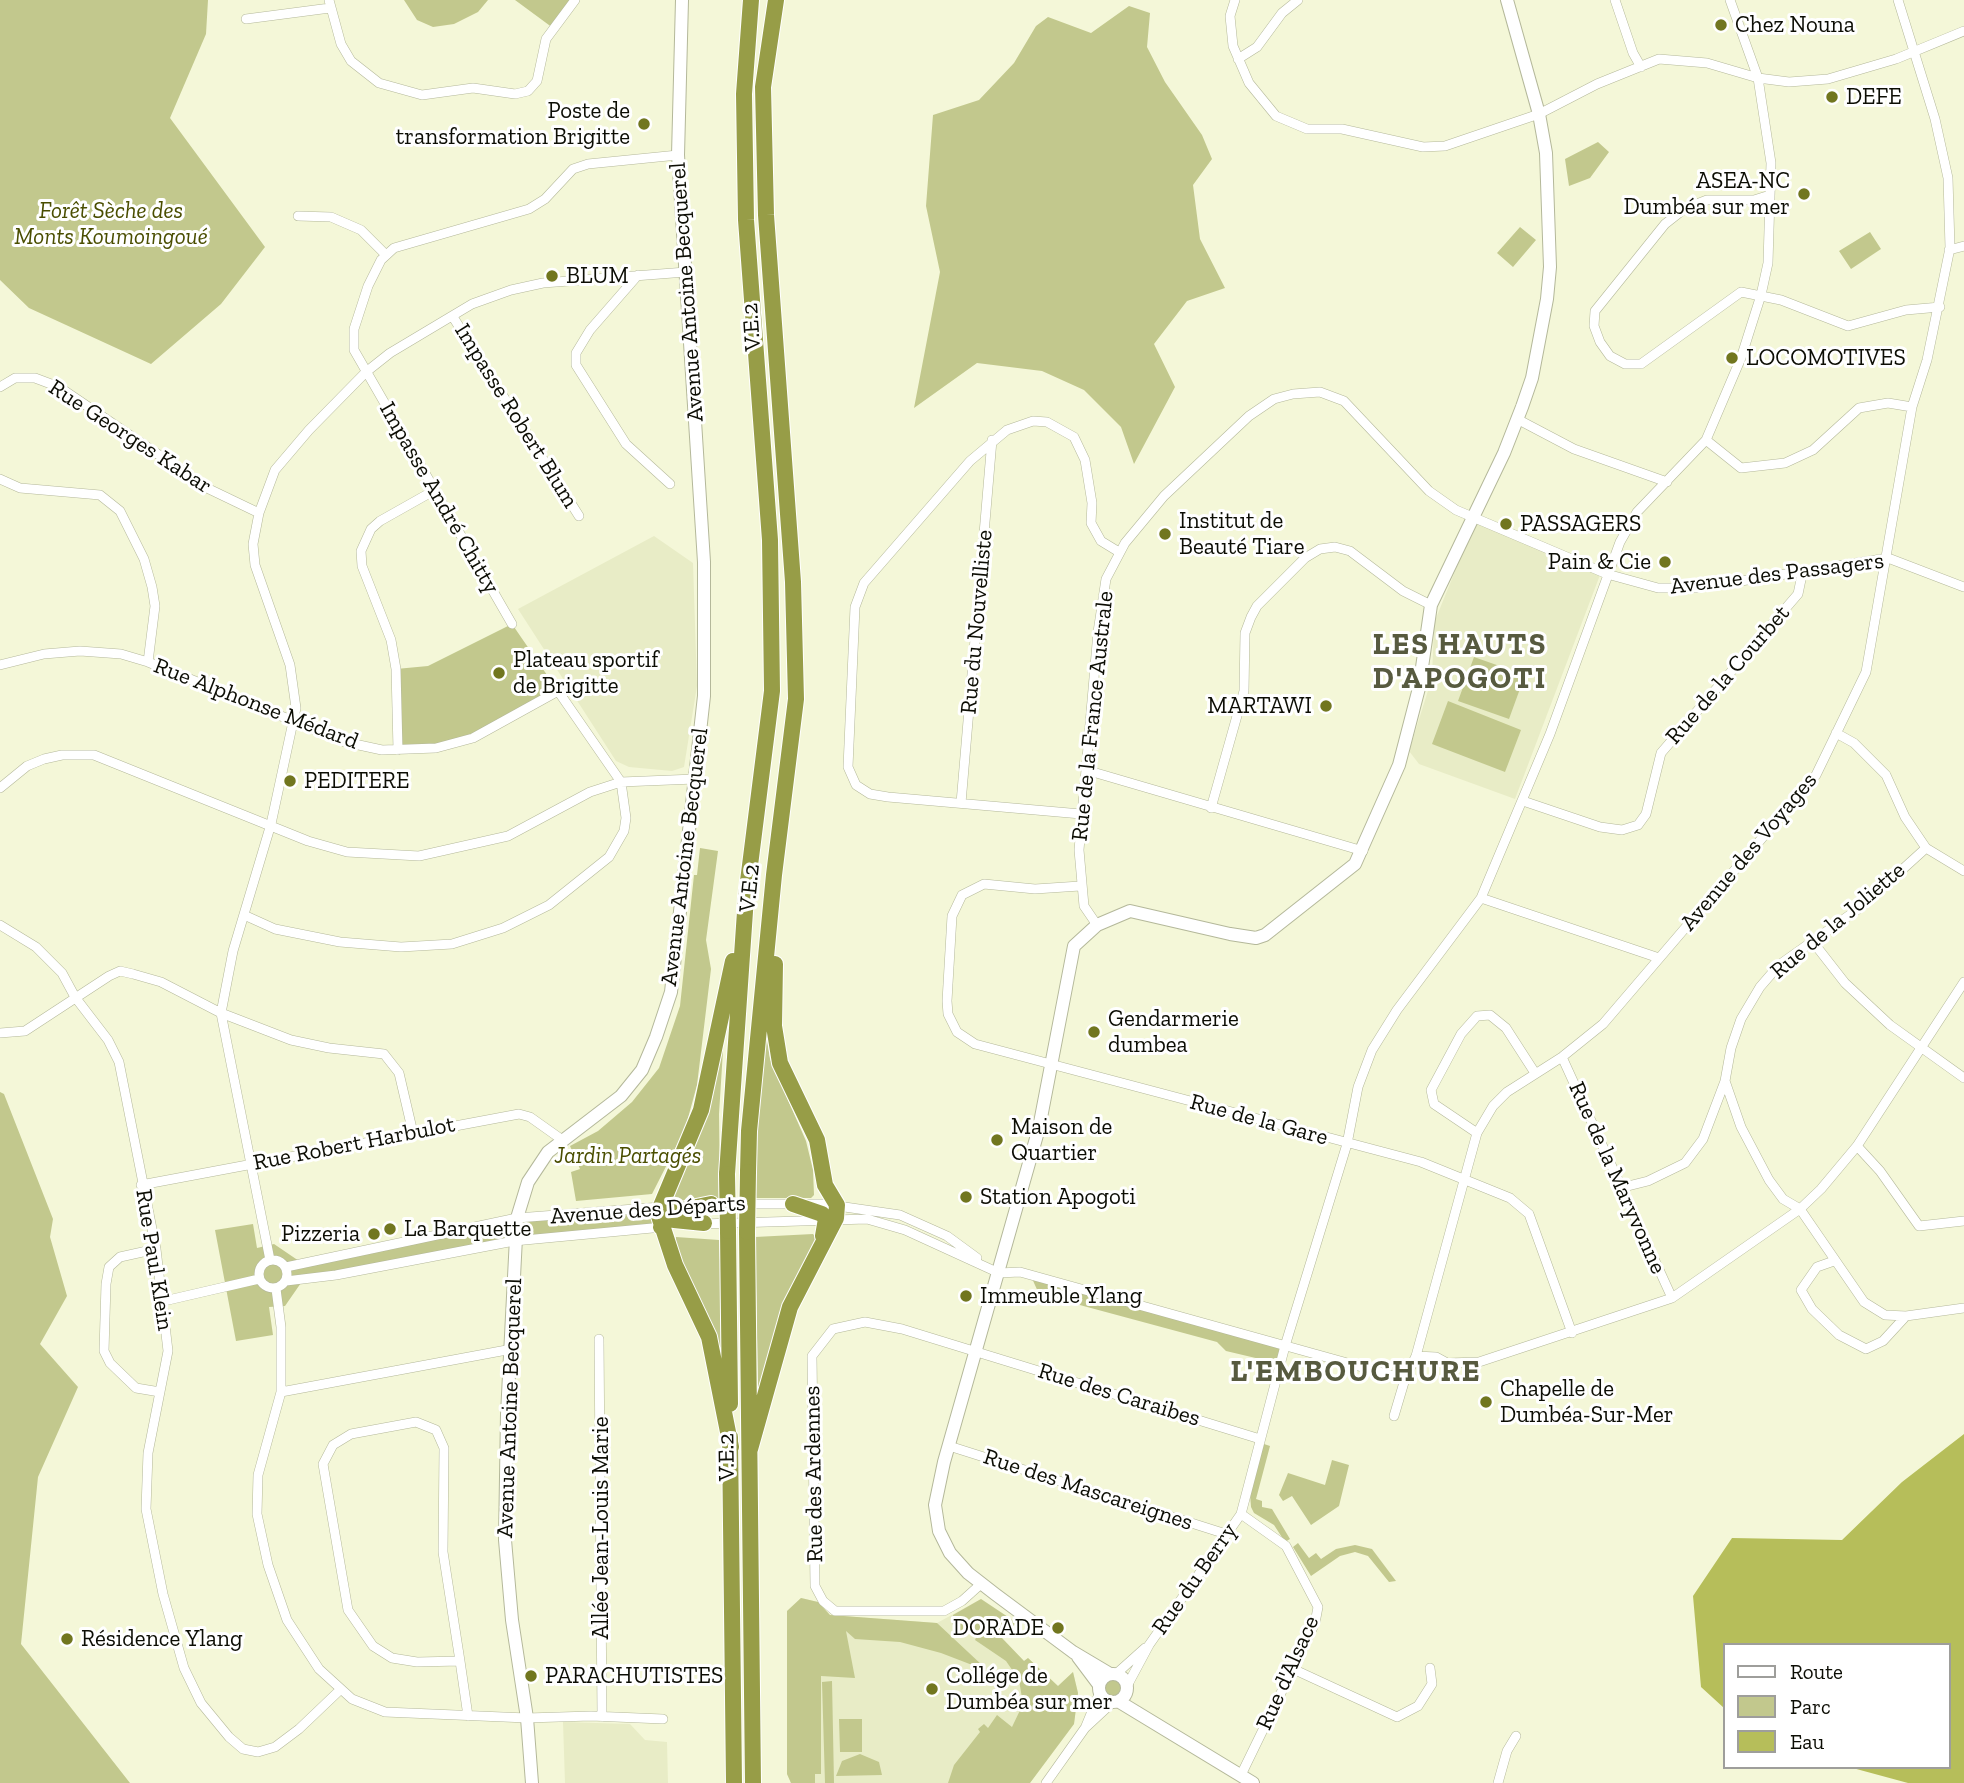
<!DOCTYPE html>
<html>
<head>
<meta charset="utf-8">
<style>
  body { margin:0 }
  #map { position:relative; width:1964px; height:1783px; overflow:hidden; background:#f4f7d8; font-family:"Zilla Slab",serif }
  canvas { display:block }
  .legend { position:absolute; left:1723px; top:1643px; width:228px; height:126px; box-sizing:border-box; background:#fff; border:2px solid #9e9e9b; margin:0; padding:9px 12px; list-style:none; font-size:21px; color:#0c0d04 }
  .legend li { display:flex; align-items:center; gap:14px; height:35px }
  .legend b { width:35px; border:2px solid #9e9e9b }
</style>
</head>
<body>
<div id="map">
<canvas width="1964" height="1783"></canvas>
<ul class="legend">
<li><b style="height:9px;background:#fff"></b>Route</li>
<li><b style="height:19px;background:#c2c88d"></b>Parc</li>
<li><b style="height:19px;background:#b6be5a"></b>Eau</li>
</ul>
</div>
<script>
const ctx = document.querySelector('canvas').getContext('2d');
ctx.lineJoin = 'round';
function fill(path, color) { ctx.fillStyle = color; ctx.fill(path, 'evenodd'); }
const toPath = rows => new Path2D(rows.map(r => 'M' + r).join(''));
function strokePath(path, color, width, dash) { ctx.strokeStyle = color; ctx.lineWidth = width; ctx.lineCap = dash ? 'butt' : 'round'; ctx.setLineDash(dash || []); ctx.stroke(path); }
function label(font, color, halo, rows, align = 'center') {
  ctx.font = font + ' "Zilla Slab",serif'; ctx.lineWidth = 6; ctx.setLineDash([]); ctx.textBaseline = 'middle'; ctx.strokeStyle = halo; ctx.fillStyle = color; for (const [text, x, y, turn = 0] of rows) {
    ctx.save(); ctx.translate(x, y); ctx.rotate((+turn || 0) * Math.PI / 180); ctx.textAlign = isNaN(turn) ? turn : align; if (halo) ctx.strokeText(text, 0, 0); ctx.fillText(text, 0, 0); ctx.restore();
  }
}
const built = toPath([
  [1475,522,1600,575,1515,799,1419,764,1409,751,1432,678,1434,623],
  [654,536,693,563,697,686,684,767,672,771,629,767,616,761,518,609],
  [801,1598,818,1602,830,1615,937,1623,981,1599,1017,1623,1001,1637,1024,1661,1028,1658,1058,1686,1073,1672,1078,1693,1074,1724,1030,1783,791,1783,787,1774,787,1611],
  [563,1722,630,1724,645,1740,667,1742,668,1783,565,1783]
]);
const green = toPath([
  [0,0,208,0,206,34,170,118,265,247,221,304,151,364,29,308,0,280],
  [404,0,488,0,478,12,454,24,433,27,417,20],
  [515,0,575,0,553,28],
  [1129,6,1150,13,1147,47,1165,82,1202,135,1212,159,1193,185,1200,239,1225,288,1187,301,1154,344,1175,387,1134,464,1121,427,1084,390,1042,371,977,363,914,408,940,272,926,206,933,115,979,100,1014,63,1036,26,1048,17,1091,33],
  [1598,142,1609,152,1590,178,1569,186,1565,159],
  [1520,227,1536,240,1513,267,1497,253],
  [1870,232,1881,249,1851,269,1839,251],
  [512,624,558,691,473,738,398,750,396,669,428,666],
  [1474,657,1525,675,1509,719,1458,701],
  [1448,701,1521,730,1505,772,1432,744],
  [700,848,718,851,706,940,711,969,697,1085,685,1129,652,1194,576,1201,571,1172,580,1169,570,1146,598,1131,632,1102,659,1068,680,1006,694,875,697,875],
  [725,1019,719,1114,720,1198,680,1201,673,1199,673,1194,705,1112],
  [765,1028,770,1059,806,1141,813,1170,814,1195,811,1198,753,1198,757,1088],
  [0,1092,4,1094,53,1219,50,1237,67,1296,40,1344,78,1387,38,1477,21,1644,130,1783,0,1783],
  [661,1207,661,1227,514,1241,303,1280,285,1306,269,1307,273,1335,236,1341,215,1230,253,1224,257,1248,274,1244,299,1261,517,1218],
  [813,1234,817,1239,761,1387,758,1388,755,1237],
  [676,1237,719,1240,725,1361,675,1257],
  [1030,1274,1285,1346,1281,1364,1226,1351,1217,1342,1039,1294],
  [1264,1444,1270,1446,1256,1499,1262,1501,1262,1507,1272,1509,1290,1539,1285,1542,1274,1525,1254,1513,1251,1507,1250,1494],
  [1332,1460,1349,1465,1339,1506,1311,1525,1292,1496,1283,1501,1279,1495,1288,1473,1325,1485],
  [1298,1543,1309,1558,1316,1553,1321,1559,1336,1549,1355,1545,1372,1549,1396,1581,1389,1582,1368,1556,1355,1552,1340,1556,1311,1576,1293,1547],
  [801,1598,818,1602,830,1615,937,1623,983,1666,980,1668,941,1653,900,1642,855,1639,846,1631,855,1678,821,1676,821,1774,815,1774,815,1783,791,1783,787,1774,787,1611],
  [981,1599,1017,1623,1001,1637,1024,1661,1028,1658,1058,1686,1073,1672,1078,1693,1074,1724,1030,1783,948,1783,954,1765,980,1732,978,1729,984,1724,988,1728,997,1715,1012,1727,1023,1704,1019,1680,1006,1661,975,1640,977,1635,966,1629,963,1633,952,1624,953,1615],
  '1104 1688a9 9 0 1 1 18 0a9 9 0 1 1-18 0Z',
  [832,1681,834,1783,825,1783,822,1682],
  [839,1719,862,1719,862,1752,840,1752],
  [860,1754,879,1762,882,1775,836,1776,842,1761]
]);
const water = toPath([
  [1964,1434,1964,1783,1908,1783,1849,1767,1948,1767,1948,1645,1724,1645,1724,1708,1701,1687,1693,1596,1732,1538,1842,1540,1902,1482]
]);
const street = toPath([
  [329,0,341,44,351,61,379,83,422,95,473,88,515,94,528,91,537,81,546,39,575,0],
  [1235,0,1230,16,1233,46,1249,83,1276,116,1307,129,1342,129,1423,147,1445,146,1539,114,1597,84,1659,59,1707,63,1758,78,1789,82,1828,79,1896,59,1964,31],
  [1615,0,1633,53,1641,67],
  [246,19,330,8],
  [1238,59,1257,47,1282,13,1298,0],
  [1770,195,1754,200,1707,200,1684,209,1665,224,1595,311,1594,326,1600,342,1610,356,1625,364,1641,364,1741,292,1781,300,1848,326,1906,310,1940,307],
  [298,216,331,217,361,230,386,255],
  [1949,250,1964,246],
  [638,275,590,330,576,353,576,365,626,444,670,484],
  [453,317,579,516],
  [0,387,15,378,35,378,59,387,209,489,259,513],
  [1517,419,1574,449,1667,482],
  [1706,440,1741,468,1785,463,1813,450,1859,408,1888,403,1912,407],
  [0,479,20,488,100,495,120,511,144,559,152,587,155,606,148,662],
  [512,624,354,350,354,329,368,286,381,260,394,248,529,209,545,199,573,169,588,164,678,155],
  [0,665,44,654,80,651,121,654,148,662,345,742,382,750,436,748,473,738,558,691,621,782,626,818,624,831,609,857,549,905,503,928,452,944,401,947,340,942,275,929,244,915],
  [1836,733,1854,743,1886,775,1905,817,1926,848,1964,871],
  [398,750,396,669,391,640,362,566,361,551,371,529,380,521,435,490],
  [1086,770,1363,851],
  [0,788,27,766,44,759,62,755,94,755,308,841,347,852,419,856,508,836,590,792,621,782,695,779],
  [1523,801,1600,827,1622,830,1638,825,1646,814,1661,753,1798,594,1803,570],
  [961,803,992,440],
  [1211,808,1244,691,1245,633,1251,617,1257,606,1305,558,1320,549,1335,547,1350,551,1403,591,1431,605],
  [1081,814,888,797,870,794,856,785,848,767,855,607,864,583,970,461,1007,430,1033,421,1047,422,1074,437,1085,460,1092,503,1091,523,1101,541,1119,552],
  [1080,886,1035,889,984,884,962,895,952,916,947,1001,948,1014,957,1032,975,1044,1421,1162,1510,1198,1529,1214,1572,1333],
  [1481,898,1659,958],
  [0,925,36,947,62,973,75,997,108,1040,119,1062,156,1249,168,1351,148,1453,146,1509,163,1594,184,1668,201,1703,229,1737,243,1749,258,1752,275,1747,299,1729,341,1689],
  [1097,925,1084,906,1079,850,1098,632,1106,579,1125,543,1164,496,1249,416,1274,399,1293,394,1320,392,1344,401,1429,491,1456,510,1607,574,1658,588,1696,588,1888,558,1964,587],
  [1813,942,1845,983,1890,1025,1964,1078],
  [0,1033,25,1031,109,976,120,971,133,974,161,982,221,1013,291,1040,329,1048,384,1054,399,1073,413,1133],
  [1562,1057,1672,1298],
  [1725,1081,1741,1127,1769,1180,1783,1199,1800,1209,1864,1302,1885,1315,1906,1316,1964,1308],
  [1477,1133,1434,1104,1431,1090,1461,1034,1477,1016,1490,1015,1506,1028,1535,1073],
  [1857,1146,1880,1171,1919,1226,1964,1221],
  [141,1185,519,1114,530,1117,561,1139],
  [1620,1188,1648,1181,1685,1163,1703,1139,1725,1081,1731,1048,1741,1019,1760,987,1779,965,1861,907,1926,848],
  [724,1204,824,1204,900,1215,947,1236,977,1258],
  [701,1224,867,1219,905,1230,999,1273,1020,1272,1405,1379],
  [156,1249,120,1257,109,1267,106,1284,104,1351,110,1363,136,1388,160,1392],
  '259 1274a14 14 0 1 1 28 0a14 14 0 1 1-28 0Z',
  [270,1260,221,1013,233,951,271,824,296,708,290,665,255,565,253,544,259,513,275,470,309,430,366,372,390,353,472,304,511,290,543,283,686,272],
  [1834,1261,1817,1267,1801,1290,1812,1309,1839,1335,1866,1349,1883,1341,1906,1316],
  [286,1267,517,1218,661,1207],
  [286,1281,336,1275,514,1241,663,1227],
  [276,1289,281,1327,281,1392,258,1475,257,1514,268,1565,287,1620,319,1669,352,1699,385,1712,527,1718,591,1716,663,1719],
  [164,1301,259,1279],
  [599,1339,602,1717],
  [1416,1356,1436,1357,1447,1363,1479,1362,1672,1298,1800,1209,1821,1189,1857,1146,1964,982],
  [281,1392,512,1349],
  [1394,1416,1405,1379,1416,1356,1477,1133,1493,1106,1507,1092,1562,1057,1603,1024,1816,775,1866,672,1912,407,1927,360,1950,248,1948,178,1935,119,1898,0],
  [949,1446,1226,1534],
  [982,1583,962,1601,944,1611,835,1611,823,1601,815,1586,812,1356,833,1329,865,1322,902,1329,1260,1439],
  [460,1661,417,1662,392,1658,373,1646,348,1610,323,1464,333,1445,351,1434,416,1422,436,1430,444,1448,443,1552,460,1661,468,1716],
  [1293,1669,1397,1717,1418,1706,1432,1684,1430,1668],
  [1116,1674,1145,1648],
  [1127,1686,1149,1645,1241,1514,1285,1346,1347,1144,1358,1087,1372,1050,1397,1010,1481,898,1550,734,1620,542,1637,512,1706,440,1741,358,1761,295,1768,263,1771,163,1758,78,1730,0],
  [1086,1726,1100,1692],
  [1241,1775,1315,1623,1318,1607,1286,1546,1241,1514],
  [1046,1783,1085,1728,1113,1702],
  [1498,1783,1507,1751,1516,1736]
]);
const secondary = toPath([
  [1078,1657,1099,1685],
  '1099 1688a14 14 0 1 1 28 0a14 14 0 1 1-28 0Z',
  [1110,1674,1073,1652,995,1594,968,1573,950,1553,939,1531,935,1505,944,1462,1039,1128,1074,946,1097,925,1130,911,1230,934,1256,938,1265,935,1355,864,1399,765,1419,688,1431,605,1504,453,1522,407,1532,378,1547,299,1550,267,1546,153,1539,114,1507,0],
  [1118,1701,1253,1783],
  [532,1783,527,1718,512,1620,505,1540,507,1414,517,1218,528,1182,548,1152,621,1096,642,1070,656,1037,671,992,704,696,704,562,678,155,682,0]
]);
const highway = toPath([
  [748,1172,749,1131,774,875,796,699,793,582,766,215,763,87,776,0],
  [727,1174,746,897,772,691,770,540,746,220,744,94,751,0],
  [793,1204,822,1214,826,1219,823,1236],
  [664,1212,674,1220,704,1223],
  [661,1227,672,1212,711,1204],
  [728,1231,730,1404],
  [747,1232,753,1783],
  [730,1437,734,1783],
  [731,1447,709,1337,675,1265,658,1213,701,1110,733,961],
  [750,1449,790,1307,836,1218,837,1205,825,1185,817,1140,780,1063,774,1026,775,964]
]);
const highwayBridge = toPath([
  [727,1174,728,1231],
  [747,1232,748,1172]
]);
const markers = [
  [1721,25,7,"#71761f"],
  [1832,97,7,"#71761f"],
  [644,124,7,"#71761f"],
  [1804,194,7,"#71761f"],
  [552,276,7,"#71761f"],
  [1732,358,7,"#71761f"],
  [1506,524,7,"#71761f"],
  [1165,534,7,"#71761f"],
  [1665,562,7,"#71761f"],
  [499,673,7,"#71761f"],
  [1326,706,7,"#71761f"],
  [290,781,7,"#71761f"],
  [1094,1032,7,"#71761f"],
  [997,1140,7,"#71761f"],
  [966,1197,7,"#71761f"],
  [390,1229,7,"#71761f"],
  [374,1234,7,"#71761f"],
  [966,1296,7,"#71761f"],
  [1486,1402,7,"#71761f"],
  [1058,1628,7,"#71761f"],
  [67,1639,7,"#71761f"],
  [531,1676,7,"#71761f"],
  [932,1689,7,"#71761f"]
];
const poiNames = [
  ["Chez Nouna",1735,25],
  ["DEFE",1846,97],
  ["Poste de",630,111,"right"],
  ["transformation Brigitte",630,137,"right"],
  ["ASEA-NC",1790,181,"right"],
  ["Dumbéa sur mer",1790,207,"right"],
  ["BLUM",566,276],
  ["LOCOMOTIVES",1746,358],
  ["Institut de",1179,521],
  ["Beauté Tiare",1179,547],
  ["PASSAGERS",1520,524],
  ["Pain & Cie",1651,562,"right"],
  ["Plateau sportif",513,660],
  ["de Brigitte",513,686],
  ["MARTAWI",1312,706,"right"],
  ["PEDITERE",304,781],
  ["Gendarmerie",1108,1019],
  ["dumbea",1108,1045],
  ["Maison de",1011,1127],
  ["Quartier",1011,1153],
  ["Station Apogoti",980,1197],
  ["La Barquette",404,1229],
  ["Pizzeria",360,1234,"right"],
  ["Immeuble Ylang",980,1296],
  ["Chapelle de",1500,1389],
  ["Dumbéa-Sur-Mer",1500,1415],
  ["DORADE",1044,1628,"right"],
  ["Résidence Ylang",81,1639],
  ["PARACHUTISTES",545,1676],
  ["Collége de",946,1676],
  ["Dumbéa sur mer",946,1702]
];
const parkNames = [
  ["Forêt Sèche des",111,211],
  ["Monts Koumoingoué",111,237],
  ["Jardin Partagés",628,1156]
];
const streetNames = [
  ["Avenue Antoine Becquerel",687,292,-94],
  ["V.E.2",752,327,-94],
  ["Impasse Robert Blum",516,416,58],
  ["Rue Georges Kabar",130,437,33],
  ["Impasse André Chitty",439,498,60],
  ["Avenue des Passagers",1777,574,-7],
  ["Rue du Nouvelliste",977,622,-85],
  ["Rue de la Courbet",1728,675,-49],
  ["Rue Alphonse Médard",256,704,21],
  ["Rue de la France Australe",1093,716,-84],
  ["Avenue des Voyages",1749,852,-50],
  ["Avenue Antoine Becquerel",685,857,-83],
  ["V.E.2",750,888,-84],
  ["Rue de la Joliette",1838,921,-40],
  ["Rue de la Gare",1259,1120,15],
  ["Rue Robert Harbulot",354,1144,-11],
  ["Rue de la Maryvonne",1617,1178,66],
  ["Avenue des Départs",648,1210,-4],
  ["Rue Paul Klein",154,1260,81],
  ["Rue des Caraibes",1119,1395,17],
  ["Avenue Antoine Becquerel",510,1408,-88],
  ["V.E.2",727,1457,-91],
  ["Rue des Ardennes",814,1474,-91],
  ["Rue des Mascareignes",1088,1490,18],
  ["Allée Jean-Louis Marie",601,1528,-90],
  ["Rue du Berry",1195,1579,-55],
  ["Rue d'Alsace",1288,1673,-66]
];
const districtNames = [
  ["LES HAUTS",1460,645],
  ["D'APOGOTI",1460,679],
  ["L'EMBOUCHURE",1356,1372]
];
fill(built, '#e8ecc6');
fill(green, '#c2c88d');
fill(water, '#b6be5a');
strokePath(street, '#b4b89a', 10);
strokePath(secondary, '#b4b89a', 14);
strokePath(highway, '#fff', 18);
strokePath(street, '#fff', 9);
strokePath(secondary, '#fff', 12);
strokePath(highway, '#979d47', 16);
strokePath(highwayBridge, '#fff', 18, []);
strokePath(highwayBridge, '#979d47', 16);
for (const [x, y, r, color] of markers) { const dot = new Path2D(); dot.arc(x, y, r, 0, 2 * Math.PI); ctx.fillStyle = color; ctx.fill(dot); strokePath(dot, '#fff', 2.5); }
label('23px', '#0c0d04', '#fff', poiNames, 'left');
label('italic 23px', '#4a4e00', '#fff', parkNames);
label('23px', '#0c0d04', '#fff', streetNames);
ctx.letterSpacing = '2px';
label('bold 30px', '#575a3f', '#fff', districtNames);
ctx.letterSpacing = '0px';
</script>
</body>
</html>
